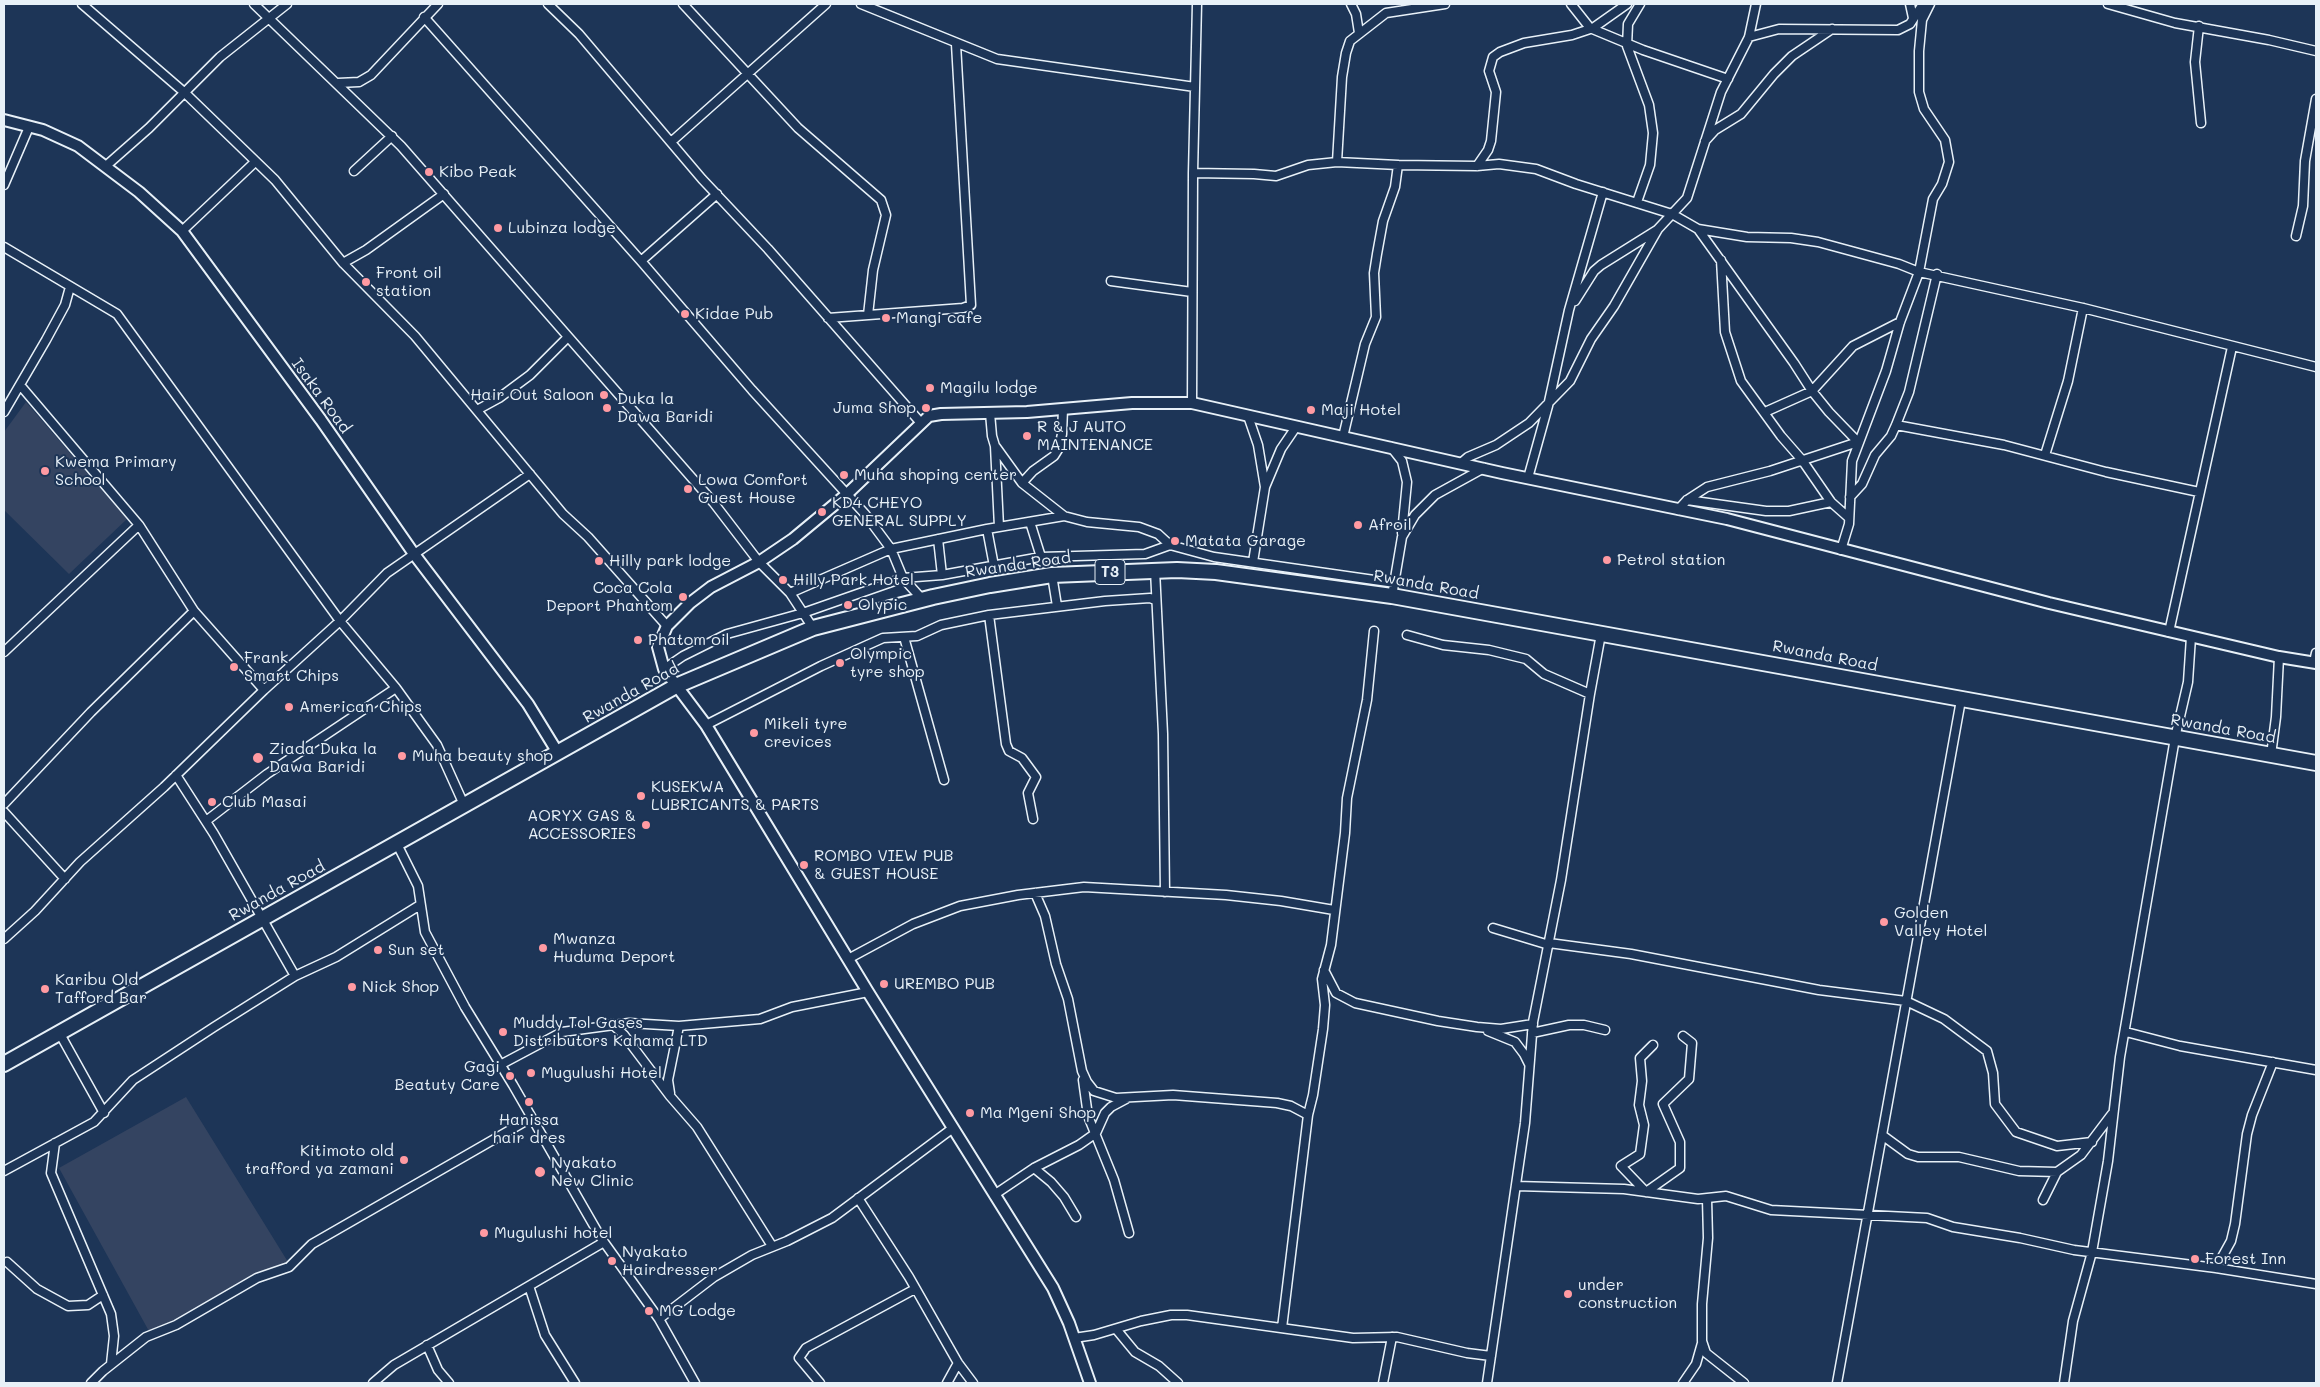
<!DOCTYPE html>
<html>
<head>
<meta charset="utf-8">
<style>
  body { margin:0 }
  #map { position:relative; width:2320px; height:1387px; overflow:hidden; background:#1d3557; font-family:Mali,sans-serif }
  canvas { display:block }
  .frame { position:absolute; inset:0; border:5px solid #e8f1f8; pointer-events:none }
</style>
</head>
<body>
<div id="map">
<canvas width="2320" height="1387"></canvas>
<div class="frame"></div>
</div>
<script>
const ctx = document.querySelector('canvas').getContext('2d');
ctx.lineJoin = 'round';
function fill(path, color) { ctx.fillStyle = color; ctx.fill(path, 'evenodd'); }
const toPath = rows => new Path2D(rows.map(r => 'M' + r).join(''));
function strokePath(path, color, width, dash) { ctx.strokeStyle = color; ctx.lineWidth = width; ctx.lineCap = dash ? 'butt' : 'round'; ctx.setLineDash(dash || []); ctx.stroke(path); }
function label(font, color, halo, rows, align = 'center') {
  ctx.font = font + ' Mali,sans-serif'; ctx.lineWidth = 4; ctx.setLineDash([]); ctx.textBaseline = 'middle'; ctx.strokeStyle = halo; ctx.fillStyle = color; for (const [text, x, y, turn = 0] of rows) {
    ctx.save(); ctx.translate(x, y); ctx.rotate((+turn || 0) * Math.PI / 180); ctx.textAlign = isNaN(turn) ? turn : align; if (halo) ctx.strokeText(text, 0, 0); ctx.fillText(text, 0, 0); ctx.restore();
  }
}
const built = toPath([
  [26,402,127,519,69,574,4,510,4,432],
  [186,1097,288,1262,150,1333,59,1168]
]);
const minor = toPath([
  [82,4,185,93,275,180,343,263,415,336,563,514,588,537,667,626],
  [254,4,401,146,713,502,759,562,790,593,813,628],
  [548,4,579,34,702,179,768,249,921,423],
  [683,4,798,128,881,200,886,215,873,270,868,315],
  [861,4,997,59,1195,87],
  [1351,4,1356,14,1359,33],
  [1571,4,1590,28,1643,50,1728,79],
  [1910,4,1913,18],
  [2108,4,2175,23,2269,40,2316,51],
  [424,17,641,261,752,390,865,514,891,549,903,578,922,599],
  [2199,26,2195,62,2201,123],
  [1749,37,1779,29,1898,30,1910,24,1923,4],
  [338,83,359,82,371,75,438,4],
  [1705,141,1715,130,1741,114,1774,74,1792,56,1832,29],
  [671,142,826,4],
  [1337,162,1342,77,1346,53,1350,41,1386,13,1445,4],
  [107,165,149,128,220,57,287,4],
  [1477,166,1488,150,1491,141,1496,92,1489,71,1493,57,1500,52,1524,43,1572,35,1593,28,1627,4],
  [354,171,392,136],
  [1193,173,1254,174,1276,176,1308,165,1337,162,1398,165,1477,166,1499,164,1536,169,1576,184,1672,214,1698,229,1747,237,1791,238,1818,242,1899,264,1919,272,2083,308,2316,367],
  [4,185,29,127],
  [1637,202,1650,165,1653,133,1649,105,1627,46,1628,24,1640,4],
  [182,231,255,162],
  [2296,236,2303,206,2305,161,2316,99],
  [4,247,117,314,340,621,396,688,437,745,465,807],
  [1721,260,1725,332,1741,381,1781,436,1802,460,1831,502,1849,518],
  [641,261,717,194],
  [343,263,366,250,444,194],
  [1111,281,1192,292],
  [1575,301,1594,271,1601,265,1657,230],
  [828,318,963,308,971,305,956,44],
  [20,385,139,525,194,611,264,690],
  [1192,403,1193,173,1197,4],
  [1063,409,1062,434,1059,448,1054,456,1033,471,1022,483,1064,516],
  [477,410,499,398,530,375,568,337],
  [4,412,46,340,65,305,70,287],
  [1765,412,1812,391,1853,346,1900,322],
  [990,413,992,436,995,446,999,527],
  [1248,416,1258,445,1265,487,1253,562],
  [1896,425,2004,445,2106,472,2199,492],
  [1343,437,1365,344,1376,317,1374,273,1377,254,1383,221,1395,187,1398,165],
  [996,447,1022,483],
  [1391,447,1402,461,1407,482,1402,533],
  [2045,455,2068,381,2083,308],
  [1461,463,1468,457,1496,445,1529,423,1570,381,1591,339,1614,306,1658,229,1687,198,1721,92,1749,37,1756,4],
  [1528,478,1548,406,1569,310,1603,192],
  [1265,487,1281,449,1296,427],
  [1850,497,1862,484,1875,455,1891,436,1896,425,1909,392,1937,274],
  [1687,500,1766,511,1789,511,1831,502],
  [1678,510,1687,500,1707,487,1770,471,1858,442,1829,412,1812,391,1794,363,1698,229],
  [1030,522,1041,557],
  [987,529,994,566],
  [938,539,942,575],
  [1841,550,1849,524,1852,461,1886,371,1900,322,1919,272,1933,199,1942,184,1949,162,1945,140,1924,109,1919,92,1919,51,1922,20,1930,4],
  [1155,570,1163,734,1165,892],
  [1052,575,1057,606],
  [790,593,891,549,987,529,1064,516,1087,522,1139,527,1158,534,1170,545,1214,557,1395,583],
  [1392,596,1402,537,1415,515,1435,495,1484,468],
  [989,615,1006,744,1009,751,1022,758,1036,777,1028,793,1033,819],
  [2169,632,2232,347],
  [1407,635,1443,645,1489,650,1526,659,1544,674,1590,694,1561,880,1533,1022,1525,1123,1487,1383],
  [904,637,944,780],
  [4,652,139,525],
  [2314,662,2316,653],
  [664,669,683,656,727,634,803,613,903,578,942,575,1041,557,1145,554,1170,545],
  [1590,694,1601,634],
  [706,725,821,666,883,638,917,636,941,625,989,615,1105,601,1150,598,1155,600],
  [2271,755,2276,717,2279,657],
  [176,775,214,834,295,976],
  [4,804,91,712,194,611],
  [4,812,65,879],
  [206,821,267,774,396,688],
  [397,844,418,886,425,932,465,1007,513,1085,601,1238,659,1319,695,1383],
  [1035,893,1045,916,1056,964,1068,999,1082,1071,1087,1082,1094,1091,1116,1098,1173,1095,1277,1103,1291,1106,1308,1115],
  [1493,928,1549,945],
  [4,939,35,911,80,862,164,787,264,690,340,621,387,573,530,474],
  [1549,943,1631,954,1819,990,1906,1001,1944,1019,1987,1051,1993,1073,1995,1104,2016,1132,2057,1146,2092,1142],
  [848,959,913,924,960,906,1018,895,1084,887,1226,895,1281,901,1334,910],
  [1324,970,1336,993,1355,1003,1438,1021,1477,1027,1501,1029,1533,1024],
  [612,1024,624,1035,670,1096,697,1127,772,1246],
  [1488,1031,1515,1042,1524,1054,1529,1064],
  [2126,1032,2180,1046,2316,1070],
  [1532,1033,1569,1025,1584,1025,1605,1030],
  [60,1034,104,1113],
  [1653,1045,1640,1058,1642,1081,1639,1105,1644,1125,1640,1154,1621,1166,1646,1192,1680,1168,1680,1142,1663,1104,1689,1079,1692,1043,1683,1036],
  [500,1065,562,1032,629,1023,679,1026,760,1019,792,1007,868,992],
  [1083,1080,1088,1116,1114,1180,1129,1233],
  [670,1093,668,1080,679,1026],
  [1882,1135,1908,1154,1918,1157,1959,1157,2019,1171,2057,1172],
  [55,1143,51,1173,111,1314,114,1336,111,1364],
  [1034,1168,1051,1182,1064,1197,1076,1217],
  [4,1171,94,1122,133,1080,214,1027,295,976,336,957,420,905],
  [1516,1186,1624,1189,1698,1199,1726,1196,1771,1210,1927,1218,1953,1227,2020,1238,2074,1250,2216,1268,2316,1284],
  [994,1195,1034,1168,1079,1145,1096,1133,1105,1113,1111,1107,1126,1099],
  [858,1198,909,1277,958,1363,973,1383],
  [1707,1199,1708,1238,1702,1304,1702,1341,1706,1353,1744,1383],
  [2043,1200,2057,1172,2081,1155,2112,1114],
  [7,1262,37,1289,68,1306,88,1305,103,1295],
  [2216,1268,2231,1241,2235,1224,2247,1134,2252,1115,2273,1062],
  [529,1286,545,1335,575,1383],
  [659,1319,714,1277,752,1255,787,1241,832,1218,953,1128],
  [1282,1328,1308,1115,1313,1095,1323,1029,1325,1005,1322,979,1331,945,1345,833,1347,798,1367,700,1374,631],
  [1116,1329,1135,1352,1159,1366,1178,1383],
  [1074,1338,1094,1335,1141,1321,1171,1315,1187,1315,1353,1338,1397,1337,1467,1353,1491,1356],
  [427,1345,438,1370,449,1383],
  [91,1383,103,1371,146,1337,176,1325,257,1278,289,1267,312,1244,531,1118],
  [373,1383,394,1365,604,1242],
  [820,1383,799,1358,806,1348,915,1289],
  [947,1383,958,1363],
  [1383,1383,1392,1337],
  [1683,1383,1696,1364,1702,1343],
  [1837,1383,1961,700],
  [2064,1383,2073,1321,2092,1252,2108,1161,2120,1057,2175,738,2188,682,2191,637]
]);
const tertiary = toPath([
  [4,120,43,130,78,146,139,192,182,231,321,420,414,554,528,704,558,753],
  [1090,1383,1069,1323,1053,1288,868,992,706,725,664,669,658,647,667,626,690,603,711,587,759,562,793,539,846,495,929,416,941,414,1027,412,1132,403,1192,403,1502,473,1727,519,2049,603,2279,657,2316,663]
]);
const trunk = toPath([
  [4,1064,676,686,813,628,933,597,990,585,1052,575,1177,570,1216,572,1392,596,2316,763]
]);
const markers = [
  [429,172,5,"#ff9aa2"],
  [498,228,5,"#ff9aa2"],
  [366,282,5,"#ff9aa2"],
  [685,314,5,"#ff9aa2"],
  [886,318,5,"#ff9aa2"],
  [930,388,5,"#ff9aa2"],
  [604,395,5,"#ff9aa2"],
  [607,408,5,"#ff9aa2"],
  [926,408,5,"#ff9aa2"],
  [1311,410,5,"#ff9aa2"],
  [1027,436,5,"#ff9aa2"],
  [45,471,5,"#ff9aa2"],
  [844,475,5,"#ff9aa2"],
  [688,489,5,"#ff9aa2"],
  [822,512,5,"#ff9aa2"],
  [1358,525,5,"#ff9aa2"],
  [1175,541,5,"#ff9aa2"],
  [1607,560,5,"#ff9aa2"],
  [599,561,5,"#ff9aa2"],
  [783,580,5,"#ff9aa2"],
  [683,597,5,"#ff9aa2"],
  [848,605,5,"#ff9aa2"],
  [638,640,5,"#ff9aa2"],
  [840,663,5,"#ff9aa2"],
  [234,667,5,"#ff9aa2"],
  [289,707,5,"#ff9aa2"],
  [754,733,5,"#ff9aa2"],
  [402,756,5,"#ff9aa2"],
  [258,758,6,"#ff9aa2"],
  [641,796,5,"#ff9aa2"],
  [212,802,5,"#ff9aa2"],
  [646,825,5,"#ff9aa2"],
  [804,865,5,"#ff9aa2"],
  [1884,922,5,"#ff9aa2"],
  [543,948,5,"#ff9aa2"],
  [378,950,5,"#ff9aa2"],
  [884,984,5,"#ff9aa2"],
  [352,987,5,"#ff9aa2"],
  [45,989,5,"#ff9aa2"],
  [503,1032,5,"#ff9aa2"],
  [531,1073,5,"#ff9aa2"],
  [510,1076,5,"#ff9aa2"],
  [529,1102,5,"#ff9aa2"],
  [970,1113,5,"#ff9aa2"],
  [404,1160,5,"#ff9aa2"],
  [540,1172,6,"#ff9aa2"],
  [484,1233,5,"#ff9aa2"],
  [2195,1259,5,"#ff9aa2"],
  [612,1261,5,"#ff9aa2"],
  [1568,1294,5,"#ff9aa2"],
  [649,1311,5,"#ff9aa2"]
];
const shields = [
  [1110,572,30]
];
const shieldNames = [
  ["T3",1110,572]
];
const poiNames = [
  ["Kibo Peak",439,172],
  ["Lubinza lodge",508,228],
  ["Front oil",376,273],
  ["station",376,291],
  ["Kidae Pub",695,314],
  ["Mangi cafe",896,318],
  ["Magilu lodge",940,388],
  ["Hair Out Saloon",594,395,"right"],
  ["Duka la",617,399],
  ["Dawa Baridi",617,417],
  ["Juma Shop",916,408,"right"],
  ["Maji Hotel",1321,410],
  ["R & J AUTO",1037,427],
  ["MAINTENANCE",1037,445],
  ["Kwema Primary",55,462],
  ["School",55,480],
  ["Muha shoping center",854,475],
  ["Lowa Comfort",698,480],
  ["Guest House",698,498],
  ["KD4 CHEYO",832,503],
  ["GENERAL SUPPLY",832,521],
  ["Afroil",1368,525],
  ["Matata Garage",1185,541],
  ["Petrol station",1617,560],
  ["Hilly park lodge",609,561],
  ["Hilly Park Hotel",793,580],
  ["Coca Cola",673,588,"right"],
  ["Deport Phantom",673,606,"right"],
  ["Olypic",858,605],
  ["Phatom oil",648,640],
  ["Olympic",850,654],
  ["tyre shop",850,672],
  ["Frank",244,658],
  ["Smart Chips",244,676],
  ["American Chips",299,707],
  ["Mikeli tyre",764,724],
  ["crevices",764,742],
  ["Ziada Duka la",269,749],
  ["Dawa Baridi",269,767],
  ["Muha beauty shop",412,756],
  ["KUSEKWA",651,787],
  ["LUBRICANTS & PARTS",651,805],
  ["Club Masai",222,802],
  ["AORYX GAS &",636,816,"right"],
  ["ACCESSORIES",636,834,"right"],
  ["ROMBO VIEW PUB",814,856],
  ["& GUEST HOUSE",814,874],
  ["Golden",1894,913],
  ["Valley Hotel",1894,931],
  ["Mwanza",553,939],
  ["Huduma Deport",553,957],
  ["Sun set",388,950],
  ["Karibu Old",55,980],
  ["Tafford Bar",55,998],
  ["UREMBO PUB",894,984],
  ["Nick Shop",362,987],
  ["Muddy Tol Gases",513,1023],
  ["Distributors Kahama LTD",513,1041],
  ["Gagi",500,1067,"right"],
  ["Beatuty Care",500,1085,"right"],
  ["Mugulushi Hotel",541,1073],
  ["Ma Mgeni Shop",980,1113],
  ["Hanissa",529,1120,"center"],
  ["hair dres",529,1138,"center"],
  ["Kitimoto old",394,1151,"right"],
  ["trafford ya zamani",394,1169,"right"],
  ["Nyakato",551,1163],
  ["New Clinic",551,1181],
  ["Mugulushi hotel",494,1233],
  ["Nyakato",622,1252],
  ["Hairdresser",622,1270],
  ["Forest Inn",2205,1259],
  ["under",1578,1285],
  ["construction",1578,1303],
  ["MG Lodge",659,1311]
];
const streetNames = [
  ["Isaka Road",321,396,54],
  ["Rwanda Road",1018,565,-8],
  ["Rwanda Road",1426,585,10],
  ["Rwanda Road",1825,656,11],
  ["Rwanda Road",631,693,-29],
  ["Rwanda Road",2223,729,10],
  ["Rwanda Road",277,891,-29]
];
fill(built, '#344461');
strokePath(minor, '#e8f1f8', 11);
strokePath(tertiary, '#e8f1f8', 14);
strokePath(trunk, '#e8f1f8', 18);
strokePath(minor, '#1d3557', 8);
strokePath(tertiary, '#1d3557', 10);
strokePath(trunk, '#1d3557', 14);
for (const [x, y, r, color] of markers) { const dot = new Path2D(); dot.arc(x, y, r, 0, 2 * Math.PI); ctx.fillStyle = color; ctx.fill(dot); strokePath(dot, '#1d3557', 2); }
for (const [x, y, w] of shields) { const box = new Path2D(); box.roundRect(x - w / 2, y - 12.5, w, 25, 4); ctx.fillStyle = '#1d3557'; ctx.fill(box); strokePath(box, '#e8f1f8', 1); }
label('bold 15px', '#e8f1f8', null, shieldNames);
label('16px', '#e8f1f8', '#1d3557', poiNames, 'left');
label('16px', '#e8f1f8', '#1d3557', streetNames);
</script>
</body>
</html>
